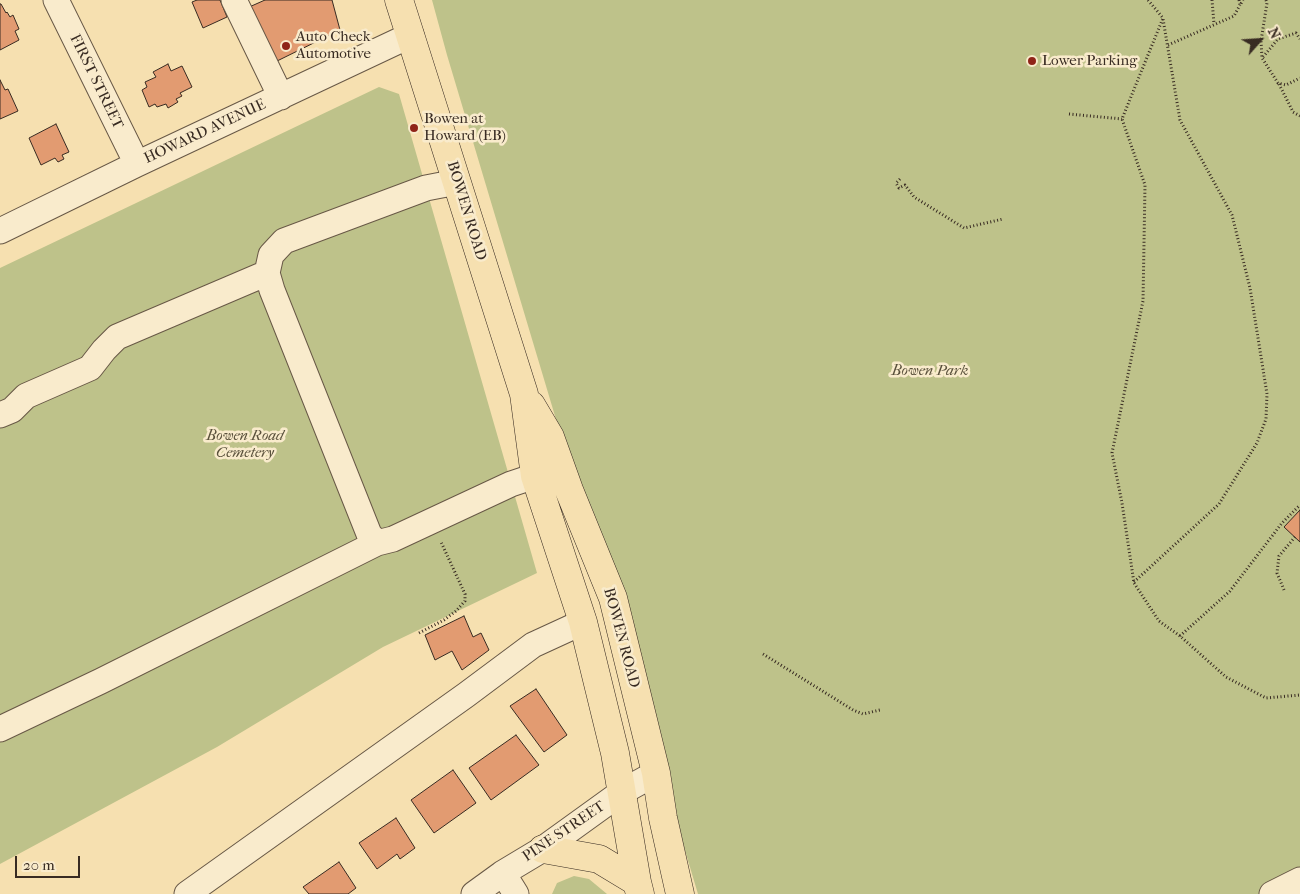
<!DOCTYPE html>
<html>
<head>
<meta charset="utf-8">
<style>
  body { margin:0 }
  #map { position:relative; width:1300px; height:894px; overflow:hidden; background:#f6e0b0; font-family:"IM FELL French Canon",serif }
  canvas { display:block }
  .north { position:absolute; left:1235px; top:15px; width:50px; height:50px; -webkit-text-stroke:4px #f9ebcc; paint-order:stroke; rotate:64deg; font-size:14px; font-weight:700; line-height:20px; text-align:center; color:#382b22 }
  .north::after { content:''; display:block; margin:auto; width:18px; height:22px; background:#382b22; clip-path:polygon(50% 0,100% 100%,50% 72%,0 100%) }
  .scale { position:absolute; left:15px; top:856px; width:65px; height:22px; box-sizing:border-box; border:2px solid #382b22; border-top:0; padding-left:6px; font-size:15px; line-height:18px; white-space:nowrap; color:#382b22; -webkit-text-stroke:4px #f9ebcc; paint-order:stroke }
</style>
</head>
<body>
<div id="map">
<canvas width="1300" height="894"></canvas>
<div class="north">N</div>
<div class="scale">20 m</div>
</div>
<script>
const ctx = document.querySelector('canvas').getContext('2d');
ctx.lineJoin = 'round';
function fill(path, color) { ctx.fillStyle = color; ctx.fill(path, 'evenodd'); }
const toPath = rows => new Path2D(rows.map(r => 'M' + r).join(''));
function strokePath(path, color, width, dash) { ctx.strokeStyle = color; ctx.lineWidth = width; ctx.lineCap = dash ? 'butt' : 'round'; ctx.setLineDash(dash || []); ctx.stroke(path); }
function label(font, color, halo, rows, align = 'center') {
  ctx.font = font + ' "IM FELL French Canon",serif'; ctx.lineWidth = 5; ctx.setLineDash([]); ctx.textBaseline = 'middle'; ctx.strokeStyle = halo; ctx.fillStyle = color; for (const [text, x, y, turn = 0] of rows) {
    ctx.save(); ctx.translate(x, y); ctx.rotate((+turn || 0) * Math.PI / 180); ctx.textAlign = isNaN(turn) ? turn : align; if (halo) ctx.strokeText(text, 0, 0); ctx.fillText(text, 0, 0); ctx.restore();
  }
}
const green = toPath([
  [432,0,1300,0,1300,894,698,894,447,55],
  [379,87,399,94,537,573,383,647,217,747,0,864,0,268],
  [574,876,589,879,607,894,552,894,557,883]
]);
const building = toPath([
  [197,0,220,0,227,17,203,28,192,2,197,0],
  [265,0,332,0,340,30,273,63,247,8,265,0],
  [0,4,1,4,6,13,7,12,10,17,13,15,19,29,15,31,19,40,0,50,0,4],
  [168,64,171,71,182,66,192,87,180,93,182,96,176,99,178,102,168,108,166,104,157,107,155,104,149,107,142,90,147,87,145,82,156,77,153,72,168,64],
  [0,80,5,90,8,89,18,111,0,119,0,80],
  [56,124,69,152,62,155,64,159,58,162,55,158,41,165,29,138,56,124],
  [1300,510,1300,542,1284,527,1300,510],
  [464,616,473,637,481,633,489,650,462,670,452,651,435,660,425,635,464,616],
  [536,689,567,735,544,752,510,706,536,689],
  [516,735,539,765,491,800,469,768,516,735],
  [453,770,476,803,434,833,411,800,453,770],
  [396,818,415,848,400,859,397,854,377,869,359,843,396,818],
  [339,862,356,888,348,894,309,894,303,887,339,862]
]);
const path = toPath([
  [1148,0,1163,18,1122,119,1145,185,1143,301,1112,453,1122,503,1134,583,1159,621,1180,636,1226,677,1266,698,1300,695],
  [1212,0,1214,24],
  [1239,0,1240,5,1243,0],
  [1266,0,1267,3,1261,41,1262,58,1278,83,1286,85,1300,78],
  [1168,45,1234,16,1240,5],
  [1263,57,1278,39,1296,33,1300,39],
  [1279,84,1293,112,1300,116],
  [1069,114,1122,119],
  [900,179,896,183,899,188,905,185,914,197,964,228,1003,219],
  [1134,582,1219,504,1257,443,1266,419,1267,394,1250,288,1232,215,1180,120,1163,19],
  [1284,590,1277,573,1279,556,1295,537],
  [419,633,444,620,456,611,465,601,465,594,441,542],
  [1180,636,1230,591,1282,523,1300,505],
  [763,654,853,710,863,714,880,710]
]);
const minor = toPath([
  [56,0,137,164],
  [234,0,281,97],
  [457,182,426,188,284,241,271,255,267,273,272,290,369,534,377,543,393,539,511,484,535,476],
  [0,231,137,164,411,35],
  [0,415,12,410,26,396,90,368,104,350,117,337,267,273],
  [0,729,101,681,377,543],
  [503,873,516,894],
  [187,894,466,695,533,645,583,622],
  [474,894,503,873,543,849,622,792,656,773],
  [1272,894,1300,880]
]);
const major = toPath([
  [399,0,524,394,535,476,583,622,615,753,637,882,640,894],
  [531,405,550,437,569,490,613,598,656,773,663,818,680,894],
  [543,849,599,859,637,882]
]);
const markers = [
  [286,46,5,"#8f2418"],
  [1032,61,5,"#8f2418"],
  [414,128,5,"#8f2418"]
];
const poiNames = [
  ["Auto Check",296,37],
  ["Automotive",296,54],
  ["Lower Parking",1042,61],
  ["Bowen at",424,119],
  ["Howard (EB)",424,136]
];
const streetNames = [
  ["FIRST STREET",96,82,64],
  ["HOWARD AVENUE",205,132,-25],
  ["BOWEN ROAD",466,211,73],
  ["BOWEN ROAD",621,638,75],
  ["PINE STREET",564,832,-34]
];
const parkNames = [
  ["Bowen Park",930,371],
  ["Bowen Road",245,436],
  ["Cemetery",245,453]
];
fill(green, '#bec28a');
fill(building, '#e29b71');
strokePath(building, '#382b22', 1);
strokePath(minor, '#685846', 27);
strokePath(major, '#382b22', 29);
strokePath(path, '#382b22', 3, [1, 2.5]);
strokePath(minor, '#f9ebcc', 25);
strokePath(major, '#f6e0b0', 28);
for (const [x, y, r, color] of markers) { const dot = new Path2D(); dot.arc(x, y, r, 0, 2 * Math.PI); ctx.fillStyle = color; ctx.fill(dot); strokePath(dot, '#f9ebcc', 2); }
label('15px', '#382b22', '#f9ebcc', poiNames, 'left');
label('15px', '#382b22', '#f9ebcc', streetNames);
label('italic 15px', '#5a513c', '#f9ebcc', parkNames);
</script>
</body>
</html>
